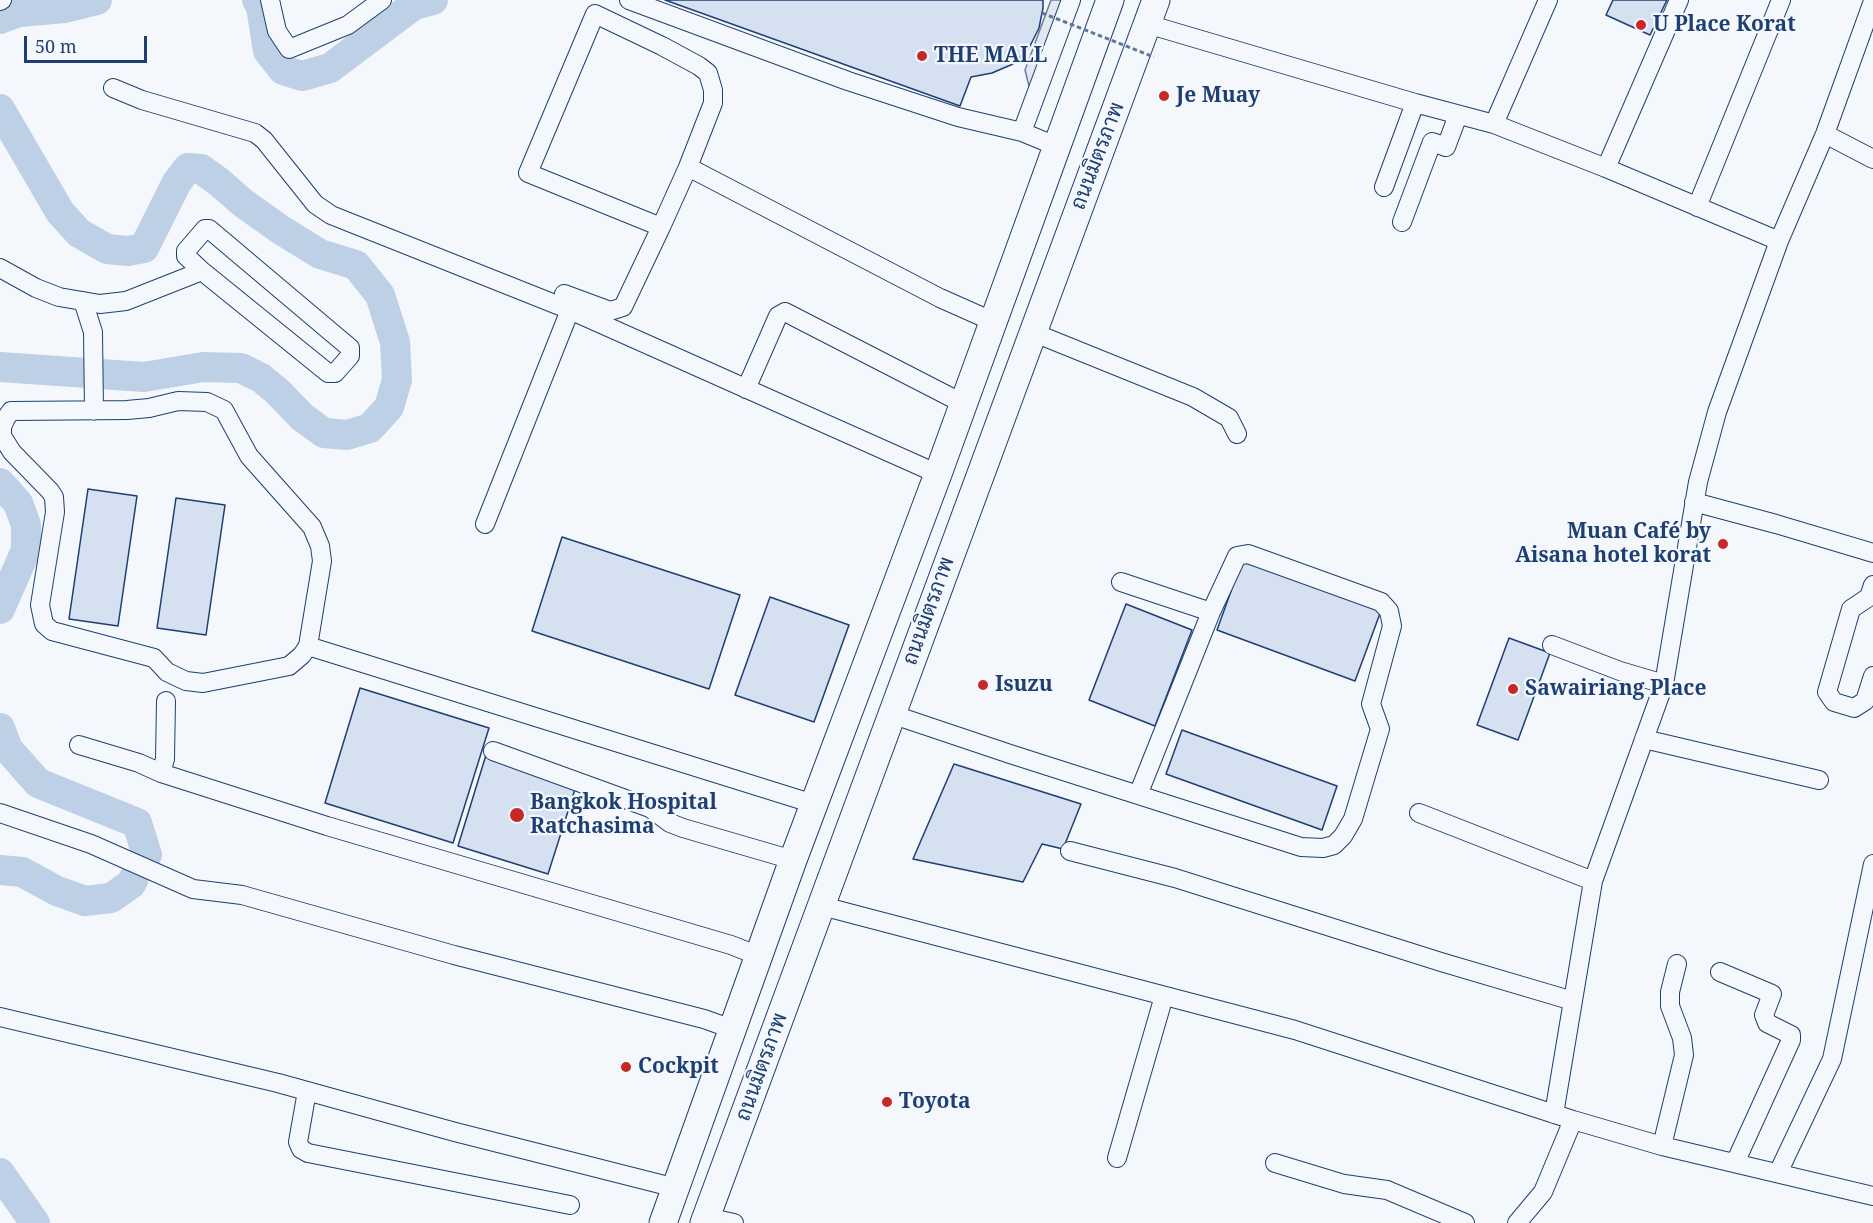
<!DOCTYPE html>
<html>
<head>
<meta charset="utf-8">
<style>
  body { margin:0 }
  #map { position:relative; width:1873px; height:1223px; overflow:hidden; background:#f4f7fb; font-family:"Noto Serif",serif }
  canvas { display:block }
  .scale { position:absolute; left:24px; top:36px; width:123px; height:27px; box-sizing:border-box; border:3px solid #1d3f73; border-top:0; padding-left:8px; font-size:18px; line-height:21px; white-space:nowrap; color:#1d3f73; -webkit-text-stroke:4px #f4f7fb; paint-order:stroke }
</style>
</head>
<body>
<div id="map">
<canvas width="1873" height="1223"></canvas>
<div class="scale">50 m</div>
</div>
<script>
const ctx = document.querySelector('canvas').getContext('2d');
ctx.lineJoin = 'round';
function fill(path, color) { ctx.fillStyle = color; ctx.fill(path, 'evenodd'); }
const toPath = rows => new Path2D(rows.map(r => 'M' + r).join(''));
function strokePath(path, color, width, dash) { ctx.strokeStyle = color; ctx.lineWidth = width; ctx.lineCap = dash ? 'butt' : 'round'; ctx.setLineDash(dash || []); ctx.stroke(path); }
function label(font, color, halo, rows, align = 'center') {
  ctx.font = font + ' "Noto Serif",Sarabun,serif'; ctx.lineWidth = 4.5; ctx.setLineDash([]); ctx.textBaseline = 'middle'; ctx.strokeStyle = halo; ctx.fillStyle = color; for (const [text, x, y, turn = 0] of rows) {
    ctx.save(); ctx.translate(x, y); ctx.rotate((+turn || 0) * Math.PI / 180); ctx.textAlign = isNaN(turn) ? turn : align; if (halo) ctx.strokeText(text, 0, 0); ctx.fillText(text, 0, 0); ctx.restore();
  }
}
const parking = toPath([
  [1051,0,1079,0,1030,90,1025,70,1051,0]
]);
const river = toPath([
  [257,0,261,7,268,51,283,70,302,76,330,68,414,5,433,0],
  [0,19,19,12,65,8,97,0],
  [0,109,60,212,79,233,107,249,128,251,144,248,177,182,188,168,201,169,219,182,243,203,281,230,320,254,356,265,380,295,395,342,397,380,389,407,370,428,347,435,324,433,302,417,278,392,261,378,241,368,203,367,144,377,0,367],
  [0,483,18,503,26,525,26,550,0,609],
  [0,728,8,749,38,783,137,823,147,855],
  [0,870,22,872,57,891,85,901,111,898,131,884,134,878],
  [0,1173,35,1223]
]);
const building = toPath([
  [665,0,1043,0,1043,8,1039,28,1029,48,1013,64,992,73,971,77,960,106,665,0],
  [1613,0,1667,0,1650,35,1606,15,1613,0],
  [88,489,137,496,118,626,69,619,88,489],
  [176,498,225,505,206,635,157,628,176,498],
  [562,537,740,595,709,689,532,631,562,537],
  [1243,558,1382,608,1355,681,1217,630,1243,558],
  [770,597,849,625,814,722,735,695,770,597],
  [1126,604,1192,630,1155,726,1089,700,1126,604],
  [1509,638,1550,653,1518,740,1477,725,1509,638],
  [360,688,489,728,453,843,325,803,360,688],
  [1182,730,1337,786,1322,830,1166,774,1182,730],
  [486,755,577,783,548,874,458,846,486,755],
  [954,764,1081,804,1063,849,1042,844,1023,882,913,859,954,764]
]);
const minor = toPath([
  [270,0,277,31,289,49,348,25,382,0],
  [629,0,848,81,958,117,1022,132,1056,146],
  [0,1,2,0],
  [1147,24,1415,103,1494,124,1606,168,1779,241],
  [113,88,142,100,255,133,264,140,315,204,331,215,570,310,938,474],
  [1494,124,1548,0],
  [1022,132,1071,0],
  [1825,134,1873,159],
  [688,167,713,103,713,90,708,73,699,66,662,46,595,14,528,173,661,227,688,167,940,298,994,322],
  [1606,168,1679,0],
  [1384,187,1415,103],
  [1697,207,1781,0],
  [1402,222,1432,142,1446,147,1458,115],
  [0,268,36,288,59,297,100,304,126,301,202,271,328,373,335,373,350,356,350,348,209,229,205,229,186,251,186,256,202,271],
  [564,294,610,311,623,307,661,227],
  [83,301,93,332,94,411],
  [1032,332,1193,397,1229,418,1237,434],
  [746,389,778,316,785,312,964,404],
  [178,401,207,402,224,410,249,456,312,527,320,546,322,561,308,646,302,655,289,666,203,683,186,681,167,672,154,658,52,631,44,624,40,605,55,512,54,497,50,491,12,452,2,436,2,427,6,418,11,411,127,410,149,408,178,401],
  [1694,502,1776,524,1873,553],
  [485,524,570,310],
  [1873,585,1869,597,1851,609,1827,692,1834,702,1854,708,1865,701,1873,676],
  [1552,645,1620,671,1664,684],
  [308,646,814,804],
  [891,714,1010,754,1301,847,1323,848,1334,845,1343,836,1353,819,1380,729,1371,704,1392,626,1389,611,1381,602,1248,554,1237,556,1211,612,1121,582],
  [1644,739,1819,780],
  [79,745,139,763,161,773,327,826,731,945,759,956],
  [493,751,650,808,670,823,683,828,793,860],
  [161,773,165,759,166,701],
  [1138,795,1211,612],
  [0,813,91,844,193,889,242,895,454,955,704,1019,732,1029],
  [1419,813,1593,881],
  [1070,851,1175,878,1441,962,1573,1001],
  [822,906,1295,1030,1573,1120,1662,1146,1873,1196],
  [1720,972,1772,994,1764,1015,1766,1020,1767,1023,1791,1035,1791,1040,1735,1163],
  [0,1017,278,1083,455,1132,676,1188],
  [307,1091,298,1142,301,1149,308,1153,570,1205],
  [1554,1114,1593,881,1664,684,1698,482,1717,412,1779,241,1825,134,1873,1],
  [1662,1146,1684,1055,1682,1038,1670,1006,1670,992,1677,964],
  [1117,1158,1164,996],
  [1275,1163,1344,1184,1387,1190,1465,1223],
  [1778,1173,1832,1059,1873,864],
  [706,1217,734,1223],
  [1517,1223,1543,1192,1573,1120]
]);
const highway = toPath([
  [663,1223,793,860,938,474,1110,0],
  [704,1223,1156,0]
]);
const pathBridge = toPath([
  [1042,13,1154,57]
]);
const markers = [
  [1641,25,6,"#c62828"],
  [922,56,6,"#c62828"],
  [1164,96,6,"#c62828"],
  [1723,544,6,"#c62828"],
  [983,685,6,"#c62828"],
  [1513,689,6,"#c62828"],
  [517,815,8,"#c62828"],
  [626,1067,6,"#c62828"],
  [887,1102,6,"#c62828"]
];
const poiNames = [
  ["U Place Korat",1653,25],
  ["THE MALL",934,56],
  ["Je Muay",1176,96],
  ["Muan Café by",1711,532,"right"],
  ["Aisana hotel korat",1711,556,"right"],
  ["Isuzu",995,685],
  ["Sawairiang Place",1525,689],
  ["Bangkok Hospital",530,803],
  ["Ratchasima",530,827],
  ["Cockpit",638,1067],
  ["Toyota",899,1102]
];
const streetNames = [
  ["ถนนมิตรภาพ",1098,156,-69],
  ["ถนนมิตรภาพ",929,611,-70],
  ["ถนนมิตรภาพ",762,1067,-70]
];
fill(parking, '#e3e8f0');
strokePath(parking, '#687fa3', 1.5);
strokePath(river, '#bed0e5', 30);
fill(building, '#d5e0f0');
strokePath(building, '#1d3f73', 1.5);
strokePath(minor, '#1d3f73', 20);
strokePath(highway, '#1d3f73', 29);
strokePath(minor, '#f4f7fb', 18);
strokePath(highway, '#f4f7fb', 27);
strokePath(pathBridge, '#5e769c', 3, [4.5, 3]);
for (const [x, y, r, color] of markers) { const dot = new Path2D(); dot.arc(x, y, r, 0, 2 * Math.PI); ctx.fillStyle = color; ctx.fill(dot); strokePath(dot, '#f4f7fb', 2); }
label('bold 21px', '#1d3f73', '#f4f7fb', poiNames, 'left');
label('21px', '#1d3f73', '#f4f7fb', streetNames);
</script>
</body>
</html>
